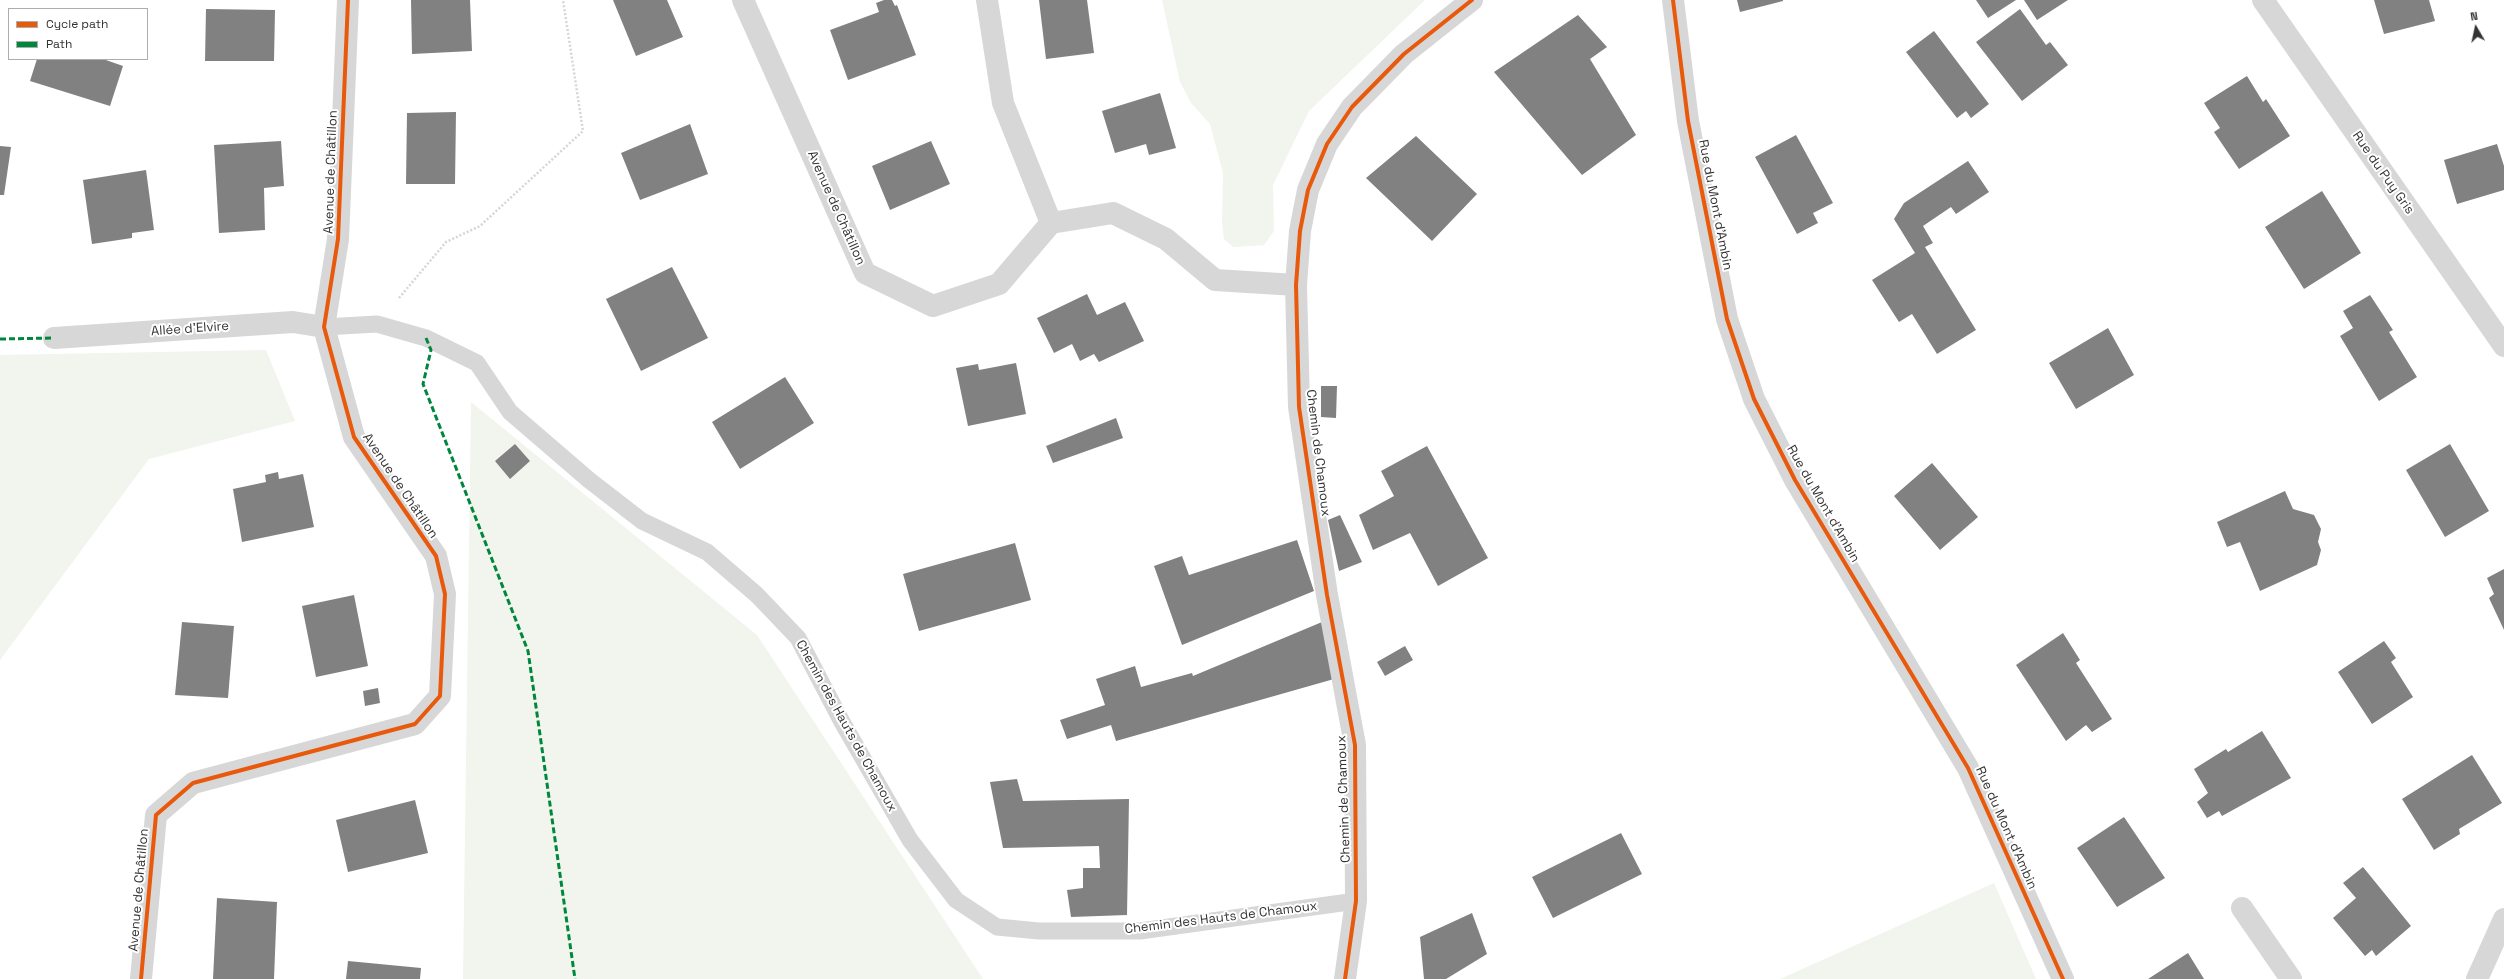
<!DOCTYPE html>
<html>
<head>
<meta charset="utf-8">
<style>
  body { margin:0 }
  #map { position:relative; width:2504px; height:979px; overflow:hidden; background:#fff; font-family:"Space Grotesk",sans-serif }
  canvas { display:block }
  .legend { position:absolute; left:8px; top:8px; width:140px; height:52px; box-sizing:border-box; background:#fff; border:1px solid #adadad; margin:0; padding:5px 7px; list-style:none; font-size:12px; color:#333 }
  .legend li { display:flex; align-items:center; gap:8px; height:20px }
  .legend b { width:20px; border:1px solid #adadad }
  .north { position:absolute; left:2456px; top:8px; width:40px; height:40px; -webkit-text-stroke:3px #fff; paint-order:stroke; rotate:351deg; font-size:11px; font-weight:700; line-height:16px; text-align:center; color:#333 }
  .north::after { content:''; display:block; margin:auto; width:14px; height:18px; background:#333; clip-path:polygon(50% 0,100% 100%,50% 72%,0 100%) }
</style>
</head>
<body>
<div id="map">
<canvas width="2504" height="979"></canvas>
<ul class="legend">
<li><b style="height:5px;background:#e8590c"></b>Cycle path</li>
<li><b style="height:5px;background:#00873e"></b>Path</li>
</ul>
<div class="north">N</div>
</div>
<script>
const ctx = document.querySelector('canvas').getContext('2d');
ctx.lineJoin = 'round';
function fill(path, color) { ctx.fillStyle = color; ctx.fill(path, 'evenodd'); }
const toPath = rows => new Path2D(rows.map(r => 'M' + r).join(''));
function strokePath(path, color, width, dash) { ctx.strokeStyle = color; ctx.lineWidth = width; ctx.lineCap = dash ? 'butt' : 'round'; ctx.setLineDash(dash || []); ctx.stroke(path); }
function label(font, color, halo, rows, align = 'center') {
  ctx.font = font + ' "Space Grotesk",sans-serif'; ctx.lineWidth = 4; ctx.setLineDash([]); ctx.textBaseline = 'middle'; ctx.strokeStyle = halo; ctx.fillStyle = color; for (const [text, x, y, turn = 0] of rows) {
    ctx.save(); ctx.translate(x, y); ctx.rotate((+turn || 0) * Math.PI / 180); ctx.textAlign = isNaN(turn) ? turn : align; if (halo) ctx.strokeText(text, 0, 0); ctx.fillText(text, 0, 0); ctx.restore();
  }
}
const green = toPath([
  [1162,0,1425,0,1309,111,1273,185,1274,231,1264,245,1233,247,1224,239,1222,222,1223,173,1210,124,1191,103,1180,82],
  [266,350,295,421,149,459,0,660,0,355],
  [471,402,757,635,983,979,463,979],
  [1994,883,2036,979,1780,979]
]);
const building = toPath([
  [411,0,470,0,472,51,412,54],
  [613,0,667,0,683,37,636,56],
  [884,0,892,0,895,6,897,5,916,55,848,80,830,30,879,12,876,3],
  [1039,0,1087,0,1094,53,1046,59],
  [1737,0,1783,0,1783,1,1740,12],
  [1976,0,2016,0,1988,18],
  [2024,0,2068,0,2037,20],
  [2374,0,2429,0,2435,21,2384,34],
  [206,9,275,10,274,61,205,61],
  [2020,9,2046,45,2050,42,2068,65,2022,101,1976,42],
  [1578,15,1607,47,1590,59,1636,135,1582,175,1494,72],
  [1934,31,1989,104,1971,118,1966,111,1957,118,1906,52],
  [37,59,103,59,123,66,110,106,30,81],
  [2247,76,2263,102,2266,99,2290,136,2239,169,2214,132,2220,128,2204,103],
  [1160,93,1176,148,1149,155,1146,144,1115,153,1102,111],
  [456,112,455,184,406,184,407,113],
  [690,124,708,174,640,200,621,153],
  [1796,135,1833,203,1813,213,1818,223,1797,234,1755,157],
  [1416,136,1477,194,1432,241,1366,178],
  [281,141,284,186,264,188,265,230,219,233,214,145],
  [931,141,950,184,890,210,872,166],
  [2497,144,2504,166,2504,190,2457,204,2444,160],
  [0,146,11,147,4,195,0,195],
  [1968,161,1989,192,1956,214,1951,207,1923,226,1933,243,1925,247,1976,330,1937,354,1912,314,1899,322,1872,280,1915,253,1894,219,1904,203],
  [146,170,154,230,132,233,132,238,92,244,83,180],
  [2322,191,2361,253,2304,289,2265,227],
  [672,267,708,338,641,371,606,299],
  [1087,294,1097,315,1125,302,1144,341,1099,362,1094,354,1080,361,1072,344,1054,353,1037,318],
  [2370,295,2393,330,2389,332,2417,377,2379,401,2340,336,2353,328,2343,311],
  [2108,328,2134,375,2076,409,2049,363],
  [1016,363,1026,414,968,426,956,368,978,364,979,370],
  [785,377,814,423,740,469,712,422],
  [1321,386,1337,386,1336,418,1321,417],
  [1116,418,1123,438,1053,463,1046,446],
  [515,444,530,461,510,479,495,461],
  [2450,444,2489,511,2445,537,2406,470],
  [1427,446,1488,558,1438,586,1410,533,1373,550,1359,515,1394,496,1381,471],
  [1932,463,1978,517,1940,550,1894,496],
  [278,472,279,479,303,474,314,527,242,542,233,489,266,482,265,475],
  [2285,491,2293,509,2314,515,2321,529,2318,542,2321,550,2317,565,2260,591,2240,542,2227,547,2217,522],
  [1340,515,1362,562,1339,571,1328,520],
  [1297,540,1314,591,1182,645,1154,566,1182,556,1189,575],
  [1015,543,1031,600,919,631,903,574],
  [2504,569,2504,630,2489,598,2494,594,2487,578],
  [354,595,368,666,316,677,302,606],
  [182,622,234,626,228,698,175,695],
  [1322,622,1334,679,1116,741,1111,725,1067,739,1060,720,1105,705,1096,679,1135,666,1141,687,1192,673,1193,676],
  [2063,633,2080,660,2076,663,2112,719,2092,732,2086,725,2066,741,2016,665],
  [2384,641,2396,658,2391,662,2413,697,2372,724,2338,672],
  [1405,646,1413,660,1385,676,1377,662],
  [378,688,380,703,365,706,363,691],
  [2262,731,2291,778,2222,816,2219,811,2207,818,2197,802,2208,793,2194,769,2226,749,2228,752],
  [2472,755,2502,803,2459,829,2460,834,2434,850,2402,799],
  [1017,779,1023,801,1129,799,1127,915,1071,917,1067,890,1083,888,1083,868,1100,868,1099,846,1003,848,990,782],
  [415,800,428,853,348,872,336,820],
  [2124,817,2165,878,2117,907,2077,848],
  [1621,833,1642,874,1553,918,1532,877],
  [2363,867,2411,926,2376,956,2372,950,2365,956,2333,918,2356,898,2343,883],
  [217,898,277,902,274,979,213,979],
  [1472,913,1487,954,1446,979,1424,979,1420,937],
  [2188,953,2204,979,2148,979],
  [348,961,421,968,420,979,346,979]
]);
const path = toPath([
  [399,298,446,242,480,226,583,131,563,0]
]);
const service = toPath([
  [324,327,377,324,426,338,477,363,510,412,589,480,642,521,707,552,757,595,798,638,842,722,910,840,956,900,997,927,1039,931,1140,931,1356,901]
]);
const minor = toPath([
  [743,0,865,273,933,306,999,284,1051,223,1113,213,1166,239,1215,280,1296,285],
  [987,0,1003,103,1051,223],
  [1673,0,1688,121,1727,319,1754,399,1795,480,1968,768,2063,979],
  [2263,0,2504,346],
  [54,338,293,322,324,327],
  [2242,908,2291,979],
  [141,979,156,815,193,783,415,724,440,696,445,594,436,556,354,437,324,327,338,239,348,0],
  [1345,979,1356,901,1355,745,1327,595,1299,407,1296,285,1300,231,1308,190,1327,144,1352,107,1404,54,1472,0],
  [2477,979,2504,919]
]);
const quiet = toPath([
  [426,338,431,350,423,384,528,651,575,979],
  [0,339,54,338]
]);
const cycleway = toPath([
  [1673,0,1688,121,1727,319,1754,399,1795,480,1968,768,2063,979],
  [141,979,156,815,193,783,415,724,440,696,445,594,436,556,354,437,324,327,338,239,348,0],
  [1345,979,1356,901,1355,745,1327,595,1299,407,1296,285,1300,231,1308,190,1327,144,1352,107,1404,54,1472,0]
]);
const streetNames = [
  ["Avenue de Châtillon",331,172,-88],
  ["Rue du Puy Gris",2383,173,55],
  ["Rue du Mont d'Ambin",1715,205,79],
  ["Avenue de Châtillon",836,208,66],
  ["Allée d'Elvire",190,329,-4],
  ["Chemin de Chamoux",1318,453,83],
  ["Avenue de Châtillon",400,486,56],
  ["Rue du Mont d'Ambin",1823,504,60],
  ["Chemin des Hauts de Chamoux",846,726,61],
  ["Chemin de Chamoux",1344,799,-92],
  ["Rue du Mont d'Ambin",2006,828,66],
  ["Avenue de Châtillon",139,890,-85],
  ["Chemin des Hauts de Chamoux",1221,918,-7]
];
fill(green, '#f1f5ed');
fill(building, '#818181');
strokePath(path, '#d6d6d6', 2.5, [2, 2]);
strokePath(service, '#d7d7d7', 17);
strokePath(minor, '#d7d7d7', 22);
strokePath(quiet, '#00873e', 3, [6, 3]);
strokePath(cycleway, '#e8590c', 4);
label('13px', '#333', '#fff', streetNames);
</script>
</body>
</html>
